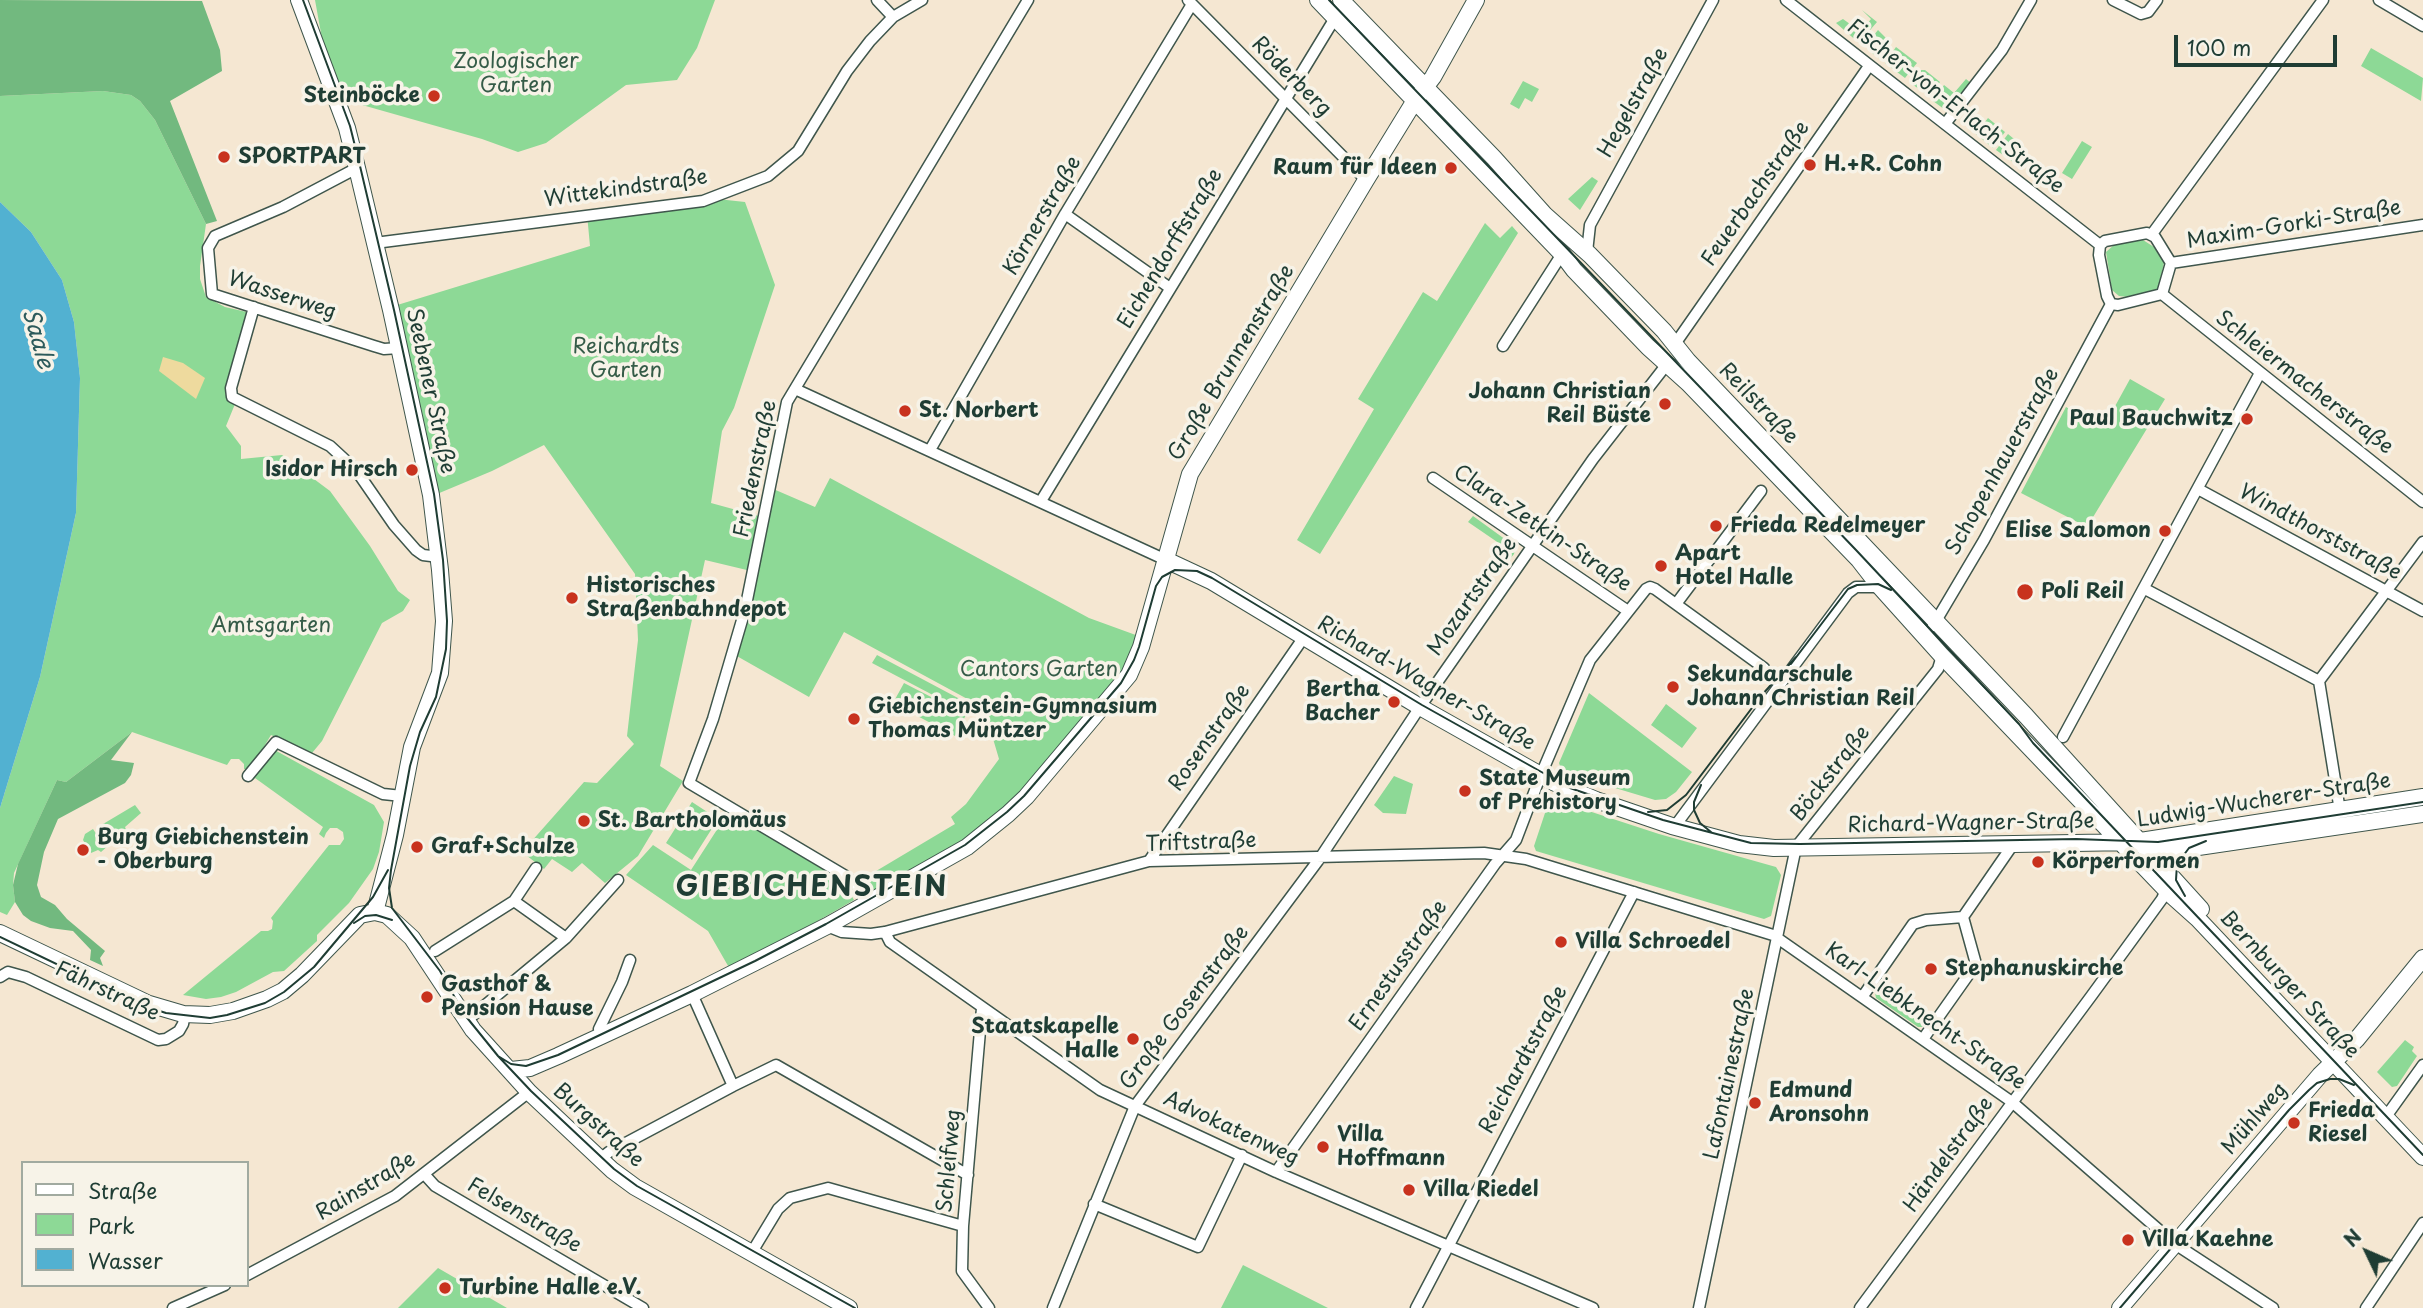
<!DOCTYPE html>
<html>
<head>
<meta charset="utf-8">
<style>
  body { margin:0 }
  #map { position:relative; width:2423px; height:1308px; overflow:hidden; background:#f5e7d2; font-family:"Playpen Sans",sans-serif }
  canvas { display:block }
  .legend { position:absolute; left:21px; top:1161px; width:228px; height:126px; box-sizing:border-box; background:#f7f3e8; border:2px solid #a1aaa0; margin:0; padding:9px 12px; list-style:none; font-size:21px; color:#1f3d34 }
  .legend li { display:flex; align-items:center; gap:14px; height:35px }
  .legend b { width:35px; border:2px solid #a1aaa0 }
  .north { position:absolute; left:2332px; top:1217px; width:70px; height:70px; -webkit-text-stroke:5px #f7f3e8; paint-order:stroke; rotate:314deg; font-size:19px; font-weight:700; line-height:28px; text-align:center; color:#1f3d34 }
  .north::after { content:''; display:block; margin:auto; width:24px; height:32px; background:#1f3d34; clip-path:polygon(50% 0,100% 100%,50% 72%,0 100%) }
  .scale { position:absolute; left:2174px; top:35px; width:163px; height:32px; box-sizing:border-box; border:4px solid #1f3d34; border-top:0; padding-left:9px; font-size:21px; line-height:24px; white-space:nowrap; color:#1f3d34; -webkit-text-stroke:5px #f7f3e8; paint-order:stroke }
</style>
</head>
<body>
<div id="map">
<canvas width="2423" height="1308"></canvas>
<ul class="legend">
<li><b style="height:9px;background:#fff"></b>Straße</li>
<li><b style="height:19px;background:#8dd996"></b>Park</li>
<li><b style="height:19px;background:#52b1d1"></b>Wasser</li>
</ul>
<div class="north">N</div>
<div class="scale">100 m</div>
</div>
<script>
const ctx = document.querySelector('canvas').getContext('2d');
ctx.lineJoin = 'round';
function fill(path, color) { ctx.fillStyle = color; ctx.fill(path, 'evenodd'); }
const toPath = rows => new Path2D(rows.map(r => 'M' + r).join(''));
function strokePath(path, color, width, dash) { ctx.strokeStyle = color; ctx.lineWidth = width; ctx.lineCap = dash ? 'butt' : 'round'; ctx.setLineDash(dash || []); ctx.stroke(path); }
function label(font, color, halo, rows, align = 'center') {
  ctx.font = font + ' "Playpen Sans",sans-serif'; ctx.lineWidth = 7; ctx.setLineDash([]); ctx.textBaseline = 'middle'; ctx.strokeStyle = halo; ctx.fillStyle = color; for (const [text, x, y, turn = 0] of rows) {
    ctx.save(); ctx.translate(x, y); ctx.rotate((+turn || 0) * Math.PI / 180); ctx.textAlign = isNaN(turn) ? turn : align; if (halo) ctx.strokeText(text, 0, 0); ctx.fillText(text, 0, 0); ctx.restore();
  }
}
const green = toPath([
  [315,0,715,0,697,48,677,80,626,85,546,143,518,152,482,139,341,99,325,55],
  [1862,10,1877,22,1859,43,1836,23,1843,19,1861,32,1871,19],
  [1878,30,1889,41,1887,52,1881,59,1872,53,1877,46,1870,40],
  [1896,47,1917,63,1905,78,1885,63],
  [2371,48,2423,78,2421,101,2361,66],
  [1916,70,1925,70,1940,82,1929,96,1909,82],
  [1966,79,1972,84,1948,112,1933,101,1944,85,1954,93],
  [1523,81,1539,89,1532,102,1525,98,1519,109,1510,104],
  [103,91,131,95,140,101,155,120,206,224,200,266,200,279,206,297,225,307,251,313,225,394,235,404,226,426,241,446,241,459,282,455,330,491,370,546,398,591,410,600,403,611,382,623,322,741,312,753,271,735,250,770,244,769,244,764,239,759,231,759,227,765,132,732,66,782,57,780,14,873,13,885,15,902,7,915,0,912,0,808,40,677,76,513,80,378,74,322,62,280,31,232,0,202,0,96],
  [1988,118,2005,132,1993,148,1976,134],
  [2008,134,2025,148,2013,162,1996,150],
  [2082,141,2092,147,2072,179,2062,173],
  [1592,177,1598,181,1580,210,1568,199],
  [699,197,745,202,775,285,734,408,722,431,711,503,762,517,751,571,705,560,660,766,683,781,638,856,605,883,582,863,572,872,552,859,544,869,522,852,584,782,597,783,634,744,627,736,638,640,635,574,544,445,492,471,437,494,394,306,590,246,587,214],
  [1485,223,1500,238,1512,226,1518,233,1320,554,1297,540,1374,409,1358,399,1423,292,1437,301],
  [2143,240,2154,247,2164,263,2157,292,2128,297,2119,296,2112,290,2106,252,2115,244],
  [2130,379,2165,399,2087,527,2021,493,2066,407,2103,428],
  [830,478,1089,618,1144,638,1125,674,1024,794,964,845,865,895,856,883,955,824,951,817,966,804,999,759,984,708,844,632,809,697,735,655,771,488,815,507],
  [1473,516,1513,545,1515,549,1514,554,1506,564,1498,561,1506,548,1468,522],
  [877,655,973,706,969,714,872,663],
  [904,683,966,715,955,736,893,703],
  [1589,693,1692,772,1676,792,1666,799,1655,800,1562,772,1559,763],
  [1666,704,1697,728,1682,748,1651,725],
  [271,748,374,805,384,822,379,852,373,869,349,903,317,935,317,941,284,971,273,972,236,992,221,997,206,999,183,995,261,931,268,931,272,929,273,921,271,918,329,845,340,845,344,839,343,832,337,828,330,828,326,833,324,838,319,834,323,827,255,778,253,780,248,776],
  [1394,776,1413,784,1406,814,1383,813,1374,805],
  [1558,801,1659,834,1776,867,1781,875,1771,916,1764,919,1536,851,1534,846,1547,807],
  [692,802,718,819,692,860,666,843],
  [135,805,141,813,125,827,127,832,112,843,108,841,109,845,101,852,98,850,91,853,83,840,85,834,93,829,97,835,101,832,98,827],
  [729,811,840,876,854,900,731,971,708,931,626,875,653,845,691,870],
  [1879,992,1922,1022,1924,1027,1918,1027,1876,998,1875,993],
  [2405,1040,2414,1047,2412,1051,2417,1056,2397,1086,2392,1087,2377,1072],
  [1243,1265,1328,1308,1221,1308],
  [438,1268,507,1308,398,1308]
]);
const forest = toPath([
  [0,0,202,1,220,50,222,71,170,101,217,221,206,224,155,120,140,101,131,95,103,91,0,96],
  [132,732,111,760,134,763,131,775,125,783,58,819,44,852,37,885,41,897,55,905,67,919,105,951,100,958,103,966,90,960,91,950,73,931,50,928,31,921,23,915,15,902,13,885,18,864,57,780,66,782]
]);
const sand = toPath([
  [163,357,183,363,205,378,196,399,159,371]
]);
const water = toPath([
  [0,202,31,232,62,280,74,322,80,378,76,513,40,677,0,808]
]);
const street = toPath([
  [877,0,893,17],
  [1188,0,1366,180],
  [1786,0,2100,245],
  [2113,0,2141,14,2148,12,2157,0],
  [2379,0,2423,26],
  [1945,124,2002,50,2031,0],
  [357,168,283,207,215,236,208,248,212,294,374,346,384,349,399,348],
  [1065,214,1170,288],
  [2147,233,2155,237,2171,263,2162,294,2118,305,2111,304,2107,296,2099,255,2100,245,2105,241,2147,233],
  [2152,234,2323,0],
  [375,243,703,201,768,176,798,151,847,71,870,41,893,17,922,0],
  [1587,252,1590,225,1713,0],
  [2171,263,2423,225],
  [2162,294,2423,502],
  [254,307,231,388,232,397,330,446,356,470,394,525,416,550,423,555,439,557],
  [1675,344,1869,66],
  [1503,346,1562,254],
  [795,389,1166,560],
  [930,450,1065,214,1192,4],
  [1433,478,1628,611],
  [2198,489,2423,611],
  [1041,501,1335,18],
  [2145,589,2319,681],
  [1676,604,1761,491],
  [1933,626,1984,540,2111,304],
  [2063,737,2260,373],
  [248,776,276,742,383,794,402,796],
  [2340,811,2319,681,2423,542],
  [1675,826,1848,593,1856,587,1880,587],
  [1149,861,1304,637],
  [514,901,536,868],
  [868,904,858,887,844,875,689,783,713,719,745,610,787,402,1028,0],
  [827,926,842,932,871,934,885,932,1149,861,1484,853,1526,859,1773,935,2012,1102,2175,1244,2273,1308],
  [885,932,890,942,1100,1090,1276,1172,1593,1308],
  [435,951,514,901,566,938],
  [0,977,8,972,26,977,158,1040,166,1039,179,1031,183,1024,185,1014],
  [1863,996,1913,924,1926,920,1963,917],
  [982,1008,963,1226,962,1271,989,1308],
  [466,1021,566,938,618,880],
  [600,1035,599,1029,622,982,630,960],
  [1923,1039,1976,964,1963,917,2014,843],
  [733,1086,776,1065,968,1175],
  [2390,1111,2423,1065],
  [600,1159,609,1152,733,1086,692,994],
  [1276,1172,1495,864,1516,840,1540,777,1590,660,1646,589,1650,587,1655,589,1764,668],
  [425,1175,435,1186,643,1308],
  [1094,1204,1198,1247,1242,1155],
  [752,1252,778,1209,790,1198,828,1188,963,1226],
  [247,1275,395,1196,529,1092],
  [173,1308,225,1285],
  [1053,1308,1135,1106,1320,858,1420,707,1593,459,1667,364],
  [1416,1308,1634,892],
  [1699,1308,1796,847,1938,669,1942,656],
  [1860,1308,2092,995,2162,899,2166,890],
  [2366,1308,2423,1223]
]);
const secondary = toPath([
  [299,0,347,128,357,168,391,310,431,495,440,570,444,621,440,673,412,747,395,835,375,912],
  [1318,0,1562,254,1574,270,1648,347,1688,383,1859,560,1880,587,1942,656,2170,894,2198,919,2423,1157],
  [1341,0,1494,158,1545,215,1590,255,1664,331,1688,361,2026,716,2201,909],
  [1166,560,1211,581,1420,707,1553,782,1596,800,1672,826,1739,844,1774,848,2134,842,2423,797],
  [2141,849,2156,851,2178,850,2423,814],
  [0,933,149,1004,183,1014,210,1015,233,1011,267,999,283,991,302,975,360,915,375,912,387,915,412,938,473,1030,529,1092,612,1170,635,1187,849,1308],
  [511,1070,530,1068,558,1056,692,994,827,926,967,847,1008,814,1026,797,1129,675,1141,647,1190,474,1366,180,1414,102,1433,77,1476,0],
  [2120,1308,2320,1075,2357,1039,2423,958]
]);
const tram = toPath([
  [303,0,350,126,360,166,394,310,434,494,443,560,447,621,446,649,436,697,420,732,410,766,391,870,389,888,392,908,440,971,464,1014,498,1056,531,1091,614,1169,637,1186,855,1308],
  [1329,0,1856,550,2019,724,2033,743,2423,1155],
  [1791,664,1848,589,1857,585,1878,584,1891,590],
  [1701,785,1694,802,1694,810,1700,823,1711,832],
  [1648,812,1667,810,1686,795,1761,696,1796,657],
  [2185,896,2176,880,2177,864,2189,848,2206,841],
  [354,923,365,916,376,915,392,920],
  [0,937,144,1006,166,1013,210,1018,227,1015,265,1003,284,992,314,967,373,897,388,870],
  [498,1056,511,1064,526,1066,558,1055,755,961,826,924,965,845,1007,812,1024,796,1121,683,1134,660,1139,647,1156,586,1162,577,1175,570,1197,571,1212,578,1422,705,1570,788,1663,820,1751,843,1800,844,2076,839,2158,842,2423,802],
  [2120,1308,2289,1110,2309,1090,2317,1083,2330,1079,2339,1079,2354,1085]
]);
const markers = [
  [434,96,7,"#c8321e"],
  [224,157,7,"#c8321e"],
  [1810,165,7,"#c8321e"],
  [1451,168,7,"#c8321e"],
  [1665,404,7,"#c8321e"],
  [905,411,7,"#c8321e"],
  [2247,419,7,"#c8321e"],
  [412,470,7,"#c8321e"],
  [1716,526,7,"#c8321e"],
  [2165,531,7,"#c8321e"],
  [1661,566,7,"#c8321e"],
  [2025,592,9,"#c8321e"],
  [572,598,7,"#c8321e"],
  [1673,687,7,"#c8321e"],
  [1394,702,7,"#c8321e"],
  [854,719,7,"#c8321e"],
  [1465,791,7,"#c8321e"],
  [584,821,7,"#c8321e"],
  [417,847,7,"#c8321e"],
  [83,850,7,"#c8321e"],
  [2038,862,7,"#c8321e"],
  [1561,942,7,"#c8321e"],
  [1931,969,7,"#c8321e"],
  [427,997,7,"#c8321e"],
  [1133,1039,7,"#c8321e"],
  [1755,1103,7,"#c8321e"],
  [2294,1123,7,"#c8321e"],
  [1323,1147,7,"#c8321e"],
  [1409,1190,7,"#c8321e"],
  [2128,1240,7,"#c8321e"],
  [445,1288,7,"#c8321e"]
];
const parkNames = [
  ["Zoologischer",516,62],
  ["Garten",516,86],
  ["Reichardts",626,347],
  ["Garten",626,371],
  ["Amtsgarten",271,626],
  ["Cantors Garten",1039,670]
];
const streetNames = [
  ["Röderberg",1291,77,45],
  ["Hegelstraße",1634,103,-61],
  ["Fischer-von-Erlach-Straße",1955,107,38],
  ["Wittekindstraße",626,189,-8],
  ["Feuerbachstraße",1756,194,-55],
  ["Körnerstraße",1043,216,-60],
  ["Maxim-Gorki-Straße",2294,225,-9],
  ["Eichendorffstraße",1171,249,-59],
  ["Wasserweg",282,296,18],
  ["Große Brunnenstraße",1232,363,-59],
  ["Schleiermacherstraße",2304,383,38],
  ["Seebener Straße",430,391,78],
  ["Reilstraße",1758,404,46],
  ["Schopenhauerstraße",2003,462,-61],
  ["Friedenstraße",756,469,-78],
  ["Clara-Zetkin-Straße",1542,529,34],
  ["Windthorststraße",2320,533,28],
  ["Mozartstraße",1473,597,-55],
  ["Richard-Wagner-Straße",1426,684,30],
  ["Rosenstraße",1210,738,-55],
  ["Böckstraße",1831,774,-52],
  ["Ludwig-Wucherer-Straße",2264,801,-9],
  ["Richard-Wagner-Straße",1971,824,-1],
  ["Triftstraße",1201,843,-2],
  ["Ernestusstraße",1399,966,-55],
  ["Bernburger Straße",2289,985,47],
  ["Fährstraße",107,992,25],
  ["Große Gosenstraße",1185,1008,-53],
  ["Karl-Liebknecht-Straße",1925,1017,35],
  ["Reichardtstraße",1524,1060,-62],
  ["Lafontainestraße",1730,1074,-78],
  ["Mühlweg",2255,1119,-49],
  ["Burgstraße",598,1126,42],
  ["Advokatenweg",1231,1129,25],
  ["Händelstraße",1949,1155,-54],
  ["Schleifweg",950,1161,-85],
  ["Rainstraße",366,1187,-31],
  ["Felsenstraße",524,1216,30]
];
const poiNames = [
  ["Steinböcke",420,96,"right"],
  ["SPORTPART",238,157],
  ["H.+R. Cohn",1824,165],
  ["Raum für Ideen",1437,168,"right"],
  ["Johann Christian",1651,392,"right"],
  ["Reil Büste",1651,416,"right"],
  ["St. Norbert",919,411],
  ["Paul Bauchwitz",2233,419,"right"],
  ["Isidor Hirsch",398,470,"right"],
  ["Frieda Redelmeyer",1730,526],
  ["Elise Salomon",2151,531,"right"],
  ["Apart",1675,554],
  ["Hotel Halle",1675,578],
  ["Historisches",586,586],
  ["Straßenbahndepot",586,610],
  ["Poli Reil",2041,592],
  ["Sekundarschule",1687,675],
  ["Johann Christian Reil",1687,699],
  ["Bertha",1380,690,"right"],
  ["Bacher",1380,714,"right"],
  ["Giebichenstein-Gymnasium",868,707],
  ["Thomas Müntzer",868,731],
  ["State Museum",1479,779],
  ["of Prehistory",1479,803],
  ["St. Bartholomäus",598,821],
  ["Burg Giebichenstein",97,838],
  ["- Oberburg",97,862],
  ["Graf+Schulze",431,847],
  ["Körperformen",2052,862],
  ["Villa Schroedel",1575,942],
  ["Stephanuskirche",1945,969],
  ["Gasthof &",441,985],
  ["Pension Hause",441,1009],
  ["Staatskapelle",1119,1027,"right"],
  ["Halle",1119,1051,"right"],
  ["Edmund",1769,1091],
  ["Aronsohn",1769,1115],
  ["Frieda",2308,1111],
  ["Riesel",2308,1135],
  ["Villa",1337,1135],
  ["Hoffmann",1337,1159],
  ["Villa Riedel",1423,1190],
  ["Villa Kaehne",2142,1240],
  ["Turbine Halle e.V.",459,1288]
];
const waterNames = [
  ["Saale",37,339,74]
];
const districtNames = [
  ["GIEBICHENSTEIN",812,888]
];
fill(green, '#8dd996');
fill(forest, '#72b97f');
fill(sand, '#eeda9e');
fill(water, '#52b1d1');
strokePath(street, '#3f564c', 13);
strokePath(secondary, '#3f564c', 18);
strokePath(street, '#fff', 10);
strokePath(secondary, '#fff', 16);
strokePath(tram, '#1f3d34', 2);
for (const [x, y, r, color] of markers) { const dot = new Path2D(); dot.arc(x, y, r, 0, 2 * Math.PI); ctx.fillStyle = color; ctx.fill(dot); strokePath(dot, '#f7f3e8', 2.5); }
label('21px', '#355c48', '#f7f3e8', parkNames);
label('21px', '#1f3d34', '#f7f3e8', streetNames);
label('bold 21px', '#1f3d34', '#f7f3e8', poiNames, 'left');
label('italic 23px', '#2c5a5b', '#f7f3e8', waterNames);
ctx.letterSpacing = '2px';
label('bold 28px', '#1f3d34', '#f7f3e8', districtNames);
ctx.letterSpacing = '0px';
</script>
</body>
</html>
